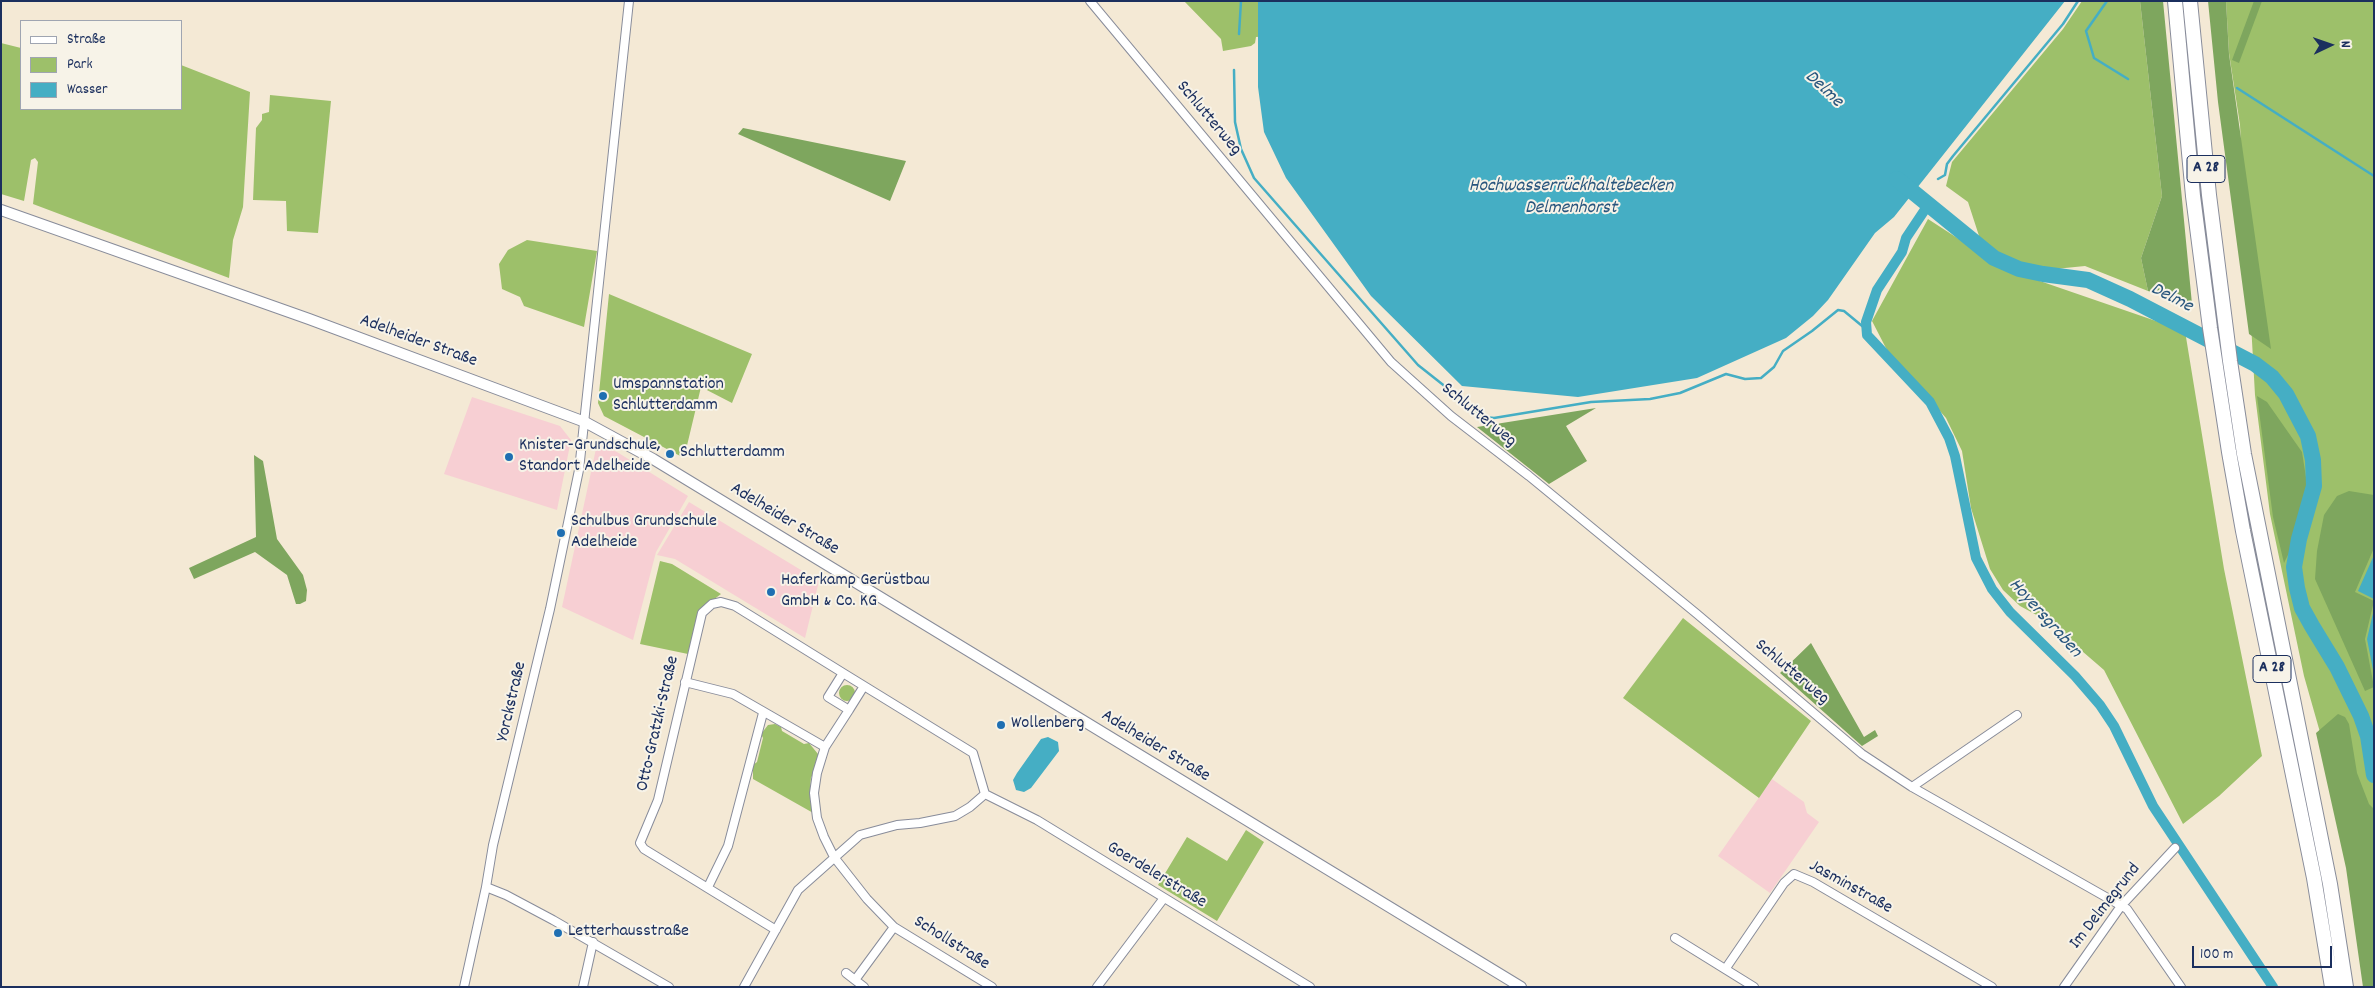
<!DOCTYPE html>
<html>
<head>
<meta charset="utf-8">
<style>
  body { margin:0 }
  #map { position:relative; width:2375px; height:988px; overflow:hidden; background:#f4e9d5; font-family:Dekko,sans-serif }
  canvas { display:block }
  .frame { position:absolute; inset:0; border:2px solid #1b2f5e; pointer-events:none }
  .legend { position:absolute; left:20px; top:20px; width:162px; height:90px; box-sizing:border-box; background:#f7f3e8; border:1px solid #9fa5b1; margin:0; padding:6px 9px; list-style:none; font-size:15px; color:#1b2f5e }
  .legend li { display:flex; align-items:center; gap:10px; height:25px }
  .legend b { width:25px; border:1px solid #9fa5b1 }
  .north { position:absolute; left:2305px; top:20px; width:50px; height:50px; -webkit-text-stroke:4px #f7f3e8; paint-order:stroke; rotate:87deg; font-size:14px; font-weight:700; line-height:20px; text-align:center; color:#1b2f5e }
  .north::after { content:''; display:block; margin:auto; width:18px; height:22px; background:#1b2f5e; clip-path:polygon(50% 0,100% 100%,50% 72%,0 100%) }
  .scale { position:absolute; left:2192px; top:946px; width:140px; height:22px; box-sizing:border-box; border:2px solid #1b2f5e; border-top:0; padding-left:6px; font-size:15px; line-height:18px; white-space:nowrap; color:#1b2f5e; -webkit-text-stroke:4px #f7f3e8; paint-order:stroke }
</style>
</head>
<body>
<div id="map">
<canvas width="2375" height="988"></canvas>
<div class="frame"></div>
<ul class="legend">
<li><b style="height:6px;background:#fff"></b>Straße</li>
<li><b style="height:14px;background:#9dc06a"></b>Park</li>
<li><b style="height:14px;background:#45aec4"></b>Wasser</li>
</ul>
<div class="north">N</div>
<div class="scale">100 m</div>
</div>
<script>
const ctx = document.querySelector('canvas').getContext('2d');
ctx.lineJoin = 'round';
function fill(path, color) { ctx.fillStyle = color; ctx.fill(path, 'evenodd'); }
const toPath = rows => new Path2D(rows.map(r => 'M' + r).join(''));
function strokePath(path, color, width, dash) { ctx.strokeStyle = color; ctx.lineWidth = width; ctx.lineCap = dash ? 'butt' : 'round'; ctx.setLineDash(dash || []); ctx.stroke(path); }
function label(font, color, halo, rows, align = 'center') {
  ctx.font = font + ' Dekko,sans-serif'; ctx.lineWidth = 4; ctx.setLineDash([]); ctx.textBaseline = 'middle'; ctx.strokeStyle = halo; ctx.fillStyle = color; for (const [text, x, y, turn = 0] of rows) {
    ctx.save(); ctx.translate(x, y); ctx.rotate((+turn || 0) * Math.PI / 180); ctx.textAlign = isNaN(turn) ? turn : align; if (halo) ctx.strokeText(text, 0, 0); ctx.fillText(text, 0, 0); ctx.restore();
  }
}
const built = toPath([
  [472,397,560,426,571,440,557,510,444,474],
  [597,444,617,452,688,496,656,552,633,640,562,607],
  [689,502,819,581,805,638,675,559,657,555],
  [1772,779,1804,802,1807,813,1819,822,1770,893,1718,856]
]);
const green = toPath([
  [1184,1,1295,1,1270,36,1256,37,1255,43,1251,46,1223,51,1221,39],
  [2082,1,2140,1,2162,196,2141,258,2148,291,2085,266,2045,270,2007,258,1981,242,1968,202,1946,186,1952,162,2063,29],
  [2226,1,2374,1,2374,987,2335,785,2304,676,2270,514,2255,395,2240,125,2229,53],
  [1,43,21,48,21,109,181,109,181,65,250,92,243,207,233,240,229,278,33,204,38,162,35,158,31,160,24,201,1,194],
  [270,95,331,101,318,233,287,231,286,201,253,200,256,128,262,120,262,114,269,112],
  [1928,219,2005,269,2185,331,2224,569,2262,756,2219,796,2183,824,2104,670,2046,620,2020,606,2003,590,1990,569,1971,508,1962,451,1946,418,1888,352,1872,321],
  [527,240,597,251,584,327,524,306,520,297,502,289,499,264,508,250],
  [609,294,752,354,732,403,701,387,684,458,604,416,598,403],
  [660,561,672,564,721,594,700,610,688,654,640,644],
  [1683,618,1811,721,1759,798,1623,698],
  '839 693a8 8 0 1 1 16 0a8 8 0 1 1-16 0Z',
  [775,724,781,727,782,731,804,744,809,743,818,754,818,761,815,774,811,777,810,790,811,802,813,804,815,814,753,779,753,765,757,762,763,738,761,734,768,725],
  [1246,830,1264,842,1217,921,1158,885,1187,837,1227,861]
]);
const forest = toPath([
  [2140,1,2163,1,2192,304,2148,291,2141,258,2162,196],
  [2208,1,2226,1,2229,54,2271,349,2249,334,2218,102],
  [2254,1,2262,1,2239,63,2232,60],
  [743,128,906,161,890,201,738,134],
  [2257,396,2267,402,2302,452,2308,490,2305,515,2299,533,2284,563,2273,517],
  [1596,408,1566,426,1587,461,1549,484,1477,427],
  [254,455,263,461,277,539,303,575,307,590,306,601,300,604,296,604,287,575,255,552,194,579,189,568,256,537],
  [2349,491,2374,495,2374,548,2355,592,2374,601,2365,639,2374,687,2365,691,2315,579,2317,551,2324,515,2337,496],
  [1811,643,1864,737,1875,730,1878,736,1862,746,1780,673],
  [2338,714,2345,717,2349,724,2357,773,2369,804,2374,809,2374,987,2363,987,2346,868,2316,733]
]);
const water = toPath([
  [1258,1,2065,1,1894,217,1875,233,1828,300,1813,316,1786,338,1697,378,1578,397,1462,386,1371,296,1286,178,1264,132,1258,87],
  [2374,555,2374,599,2358,591],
  [2374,609,2374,675,2367,639],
  [1048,737,1058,742,1059,751,1031,788,1024,792,1016,790,1013,780,1017,773,1041,739]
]);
const stream = toPath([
  [2107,1,2086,31,2094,58,2128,79],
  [1239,34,1241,1],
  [1234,70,1235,122,1241,149,1254,178,1418,365,1461,399],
  [2237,88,2374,176],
  [1938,179,1945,175,1947,164,1953,156,2063,24,2078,1],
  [1472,408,1484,417,1494,418,1591,402,1650,399,1680,393,1726,374,1745,379,1761,378,1774,367,1783,351,1812,331,1838,310,1844,311,1867,330]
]);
const canal = toPath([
  [1928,205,1906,238,1902,252,1877,290,1866,322,1867,335,1930,402,1949,438,1955,456,1976,558,1992,589,2010,612,2075,676,2100,705,2114,726,2153,806,2273,987]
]);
const river = toPath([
  [1897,179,1994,258,2019,269,2043,274,2088,280,2130,299,2255,364,2272,377,2286,394,2308,436,2313,460,2314,486,2299,539,2294,567,2297,588,2302,608,2312,626,2337,667,2361,716,2368,736,2374,775]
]);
const minor = toPath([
  [1090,1,1391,362,1451,416,1529,476,1697,614,1862,754,1912,787,2127,909,2181,987],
  [685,682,733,694,825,747],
  [849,710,825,747,817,773,814,793,817,818,824,837,834,857,867,899,894,927,992,987],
  [1912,787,2017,715],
  [985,794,1037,820,1310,987],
  [486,887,506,895,553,920,669,987],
  [708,887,728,846,763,713],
  [776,930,644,849,640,843,658,800,702,613,712,604,721,602,735,606,843,673],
  [1675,938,1754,987],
  [1726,968,1784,883,1794,874,1813,882,1992,987],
  [846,973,855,980,894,927],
  [855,980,864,987],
  [464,987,486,887,493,845,550,609,579,470,629,1],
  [583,987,593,942],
  [744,987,798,890,860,835,897,825,920,823,955,816,970,807,985,794,973,753,843,673,828,697,849,710,864,686],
  [1097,987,1164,898],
  [2064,987,2121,906,2175,848]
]);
const secondary = toPath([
  [1,210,309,319,585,422,653,459,1521,987]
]);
const motorway = toPath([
  [2175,1,2193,196,2210,328,2229,452,2243,531,2314,878,2332,987],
  [2190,1,2209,195,2230,361,2244,454,2330,884,2346,987]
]);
const markers = [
  [603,396,5,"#1f6fb2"],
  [670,454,5,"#1f6fb2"],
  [509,457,5,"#1f6fb2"],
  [561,533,5,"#1f6fb2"],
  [771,592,5,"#1f6fb2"],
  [1001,725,5,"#1f6fb2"],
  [558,933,5,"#1f6fb2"]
];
const shields = [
  [2206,169,38],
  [2272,669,38]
];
const shieldNames = [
  ["A 28",2206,169],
  ["A 28",2272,669]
];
const streetNames = [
  ["Schlutterweg",1208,119,50],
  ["Adelheider Straße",418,342,20],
  ["Schlutterweg",1478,416,39],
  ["Adelheider Straße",784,520,31],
  ["Schlutterweg",1791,673,40],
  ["Yorckstraße",513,702,-77],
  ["Otto-Gratzki-Straße",659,724,-77],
  ["Adelheider Straße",1155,747,31],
  ["Goerdelerstraße",1156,876,31],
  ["Jasminstraße",1850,888,29],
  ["Im Delmegrund",2106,907,-52],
  ["Schollstraße",951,944,32]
];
const poiNames = [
  ["Umspannstation",613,386],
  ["Schlutterdamm",613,407],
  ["Knister-Grundschule,",519,447],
  ["Standort Adelheide",519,468],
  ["Schlutterdamm",680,454],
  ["Schulbus Grundschule",571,523],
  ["Adelheide",571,544],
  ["Haferkamp Gerüstbau",781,582],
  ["GmbH & Co. KG",781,603],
  ["Wollenberg",1011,725],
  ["Letterhausstraße",568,933]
];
const waterNames = [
  ["Delme",1823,90,43],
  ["Hochwasserrückhaltebecken",1571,187],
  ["Delmenhorst",1571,209],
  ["Delme",2171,299,27],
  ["Hoyersgraben",2044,619,48]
];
fill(built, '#f7cfd3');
fill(green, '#9dc06a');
fill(forest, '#7ea65e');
fill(water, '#45aec4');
strokePath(stream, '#45aec4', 2.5);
strokePath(canal, '#45aec4', 10);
strokePath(river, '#45aec4', 16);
strokePath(minor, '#888c9a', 10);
strokePath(secondary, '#888c9a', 12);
strokePath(motorway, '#888c9a', 16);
strokePath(minor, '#fff', 8);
strokePath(secondary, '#fff', 10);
strokePath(motorway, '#fff', 14);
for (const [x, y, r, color] of markers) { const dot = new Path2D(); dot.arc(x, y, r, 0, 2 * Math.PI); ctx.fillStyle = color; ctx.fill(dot); strokePath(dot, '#f7f3e8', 2); }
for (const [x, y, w] of shields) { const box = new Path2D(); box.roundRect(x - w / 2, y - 13.5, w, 27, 4); ctx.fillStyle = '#f7f3e8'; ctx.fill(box); strokePath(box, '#1b2f5e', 1); }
label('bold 16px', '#1b2f5e', null, shieldNames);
label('18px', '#1b2f5e', '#f7f3e8', streetNames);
label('18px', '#1b2f5e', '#f7f3e8', poiNames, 'left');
label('italic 19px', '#28557d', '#f7f3e8', waterNames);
</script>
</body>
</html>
